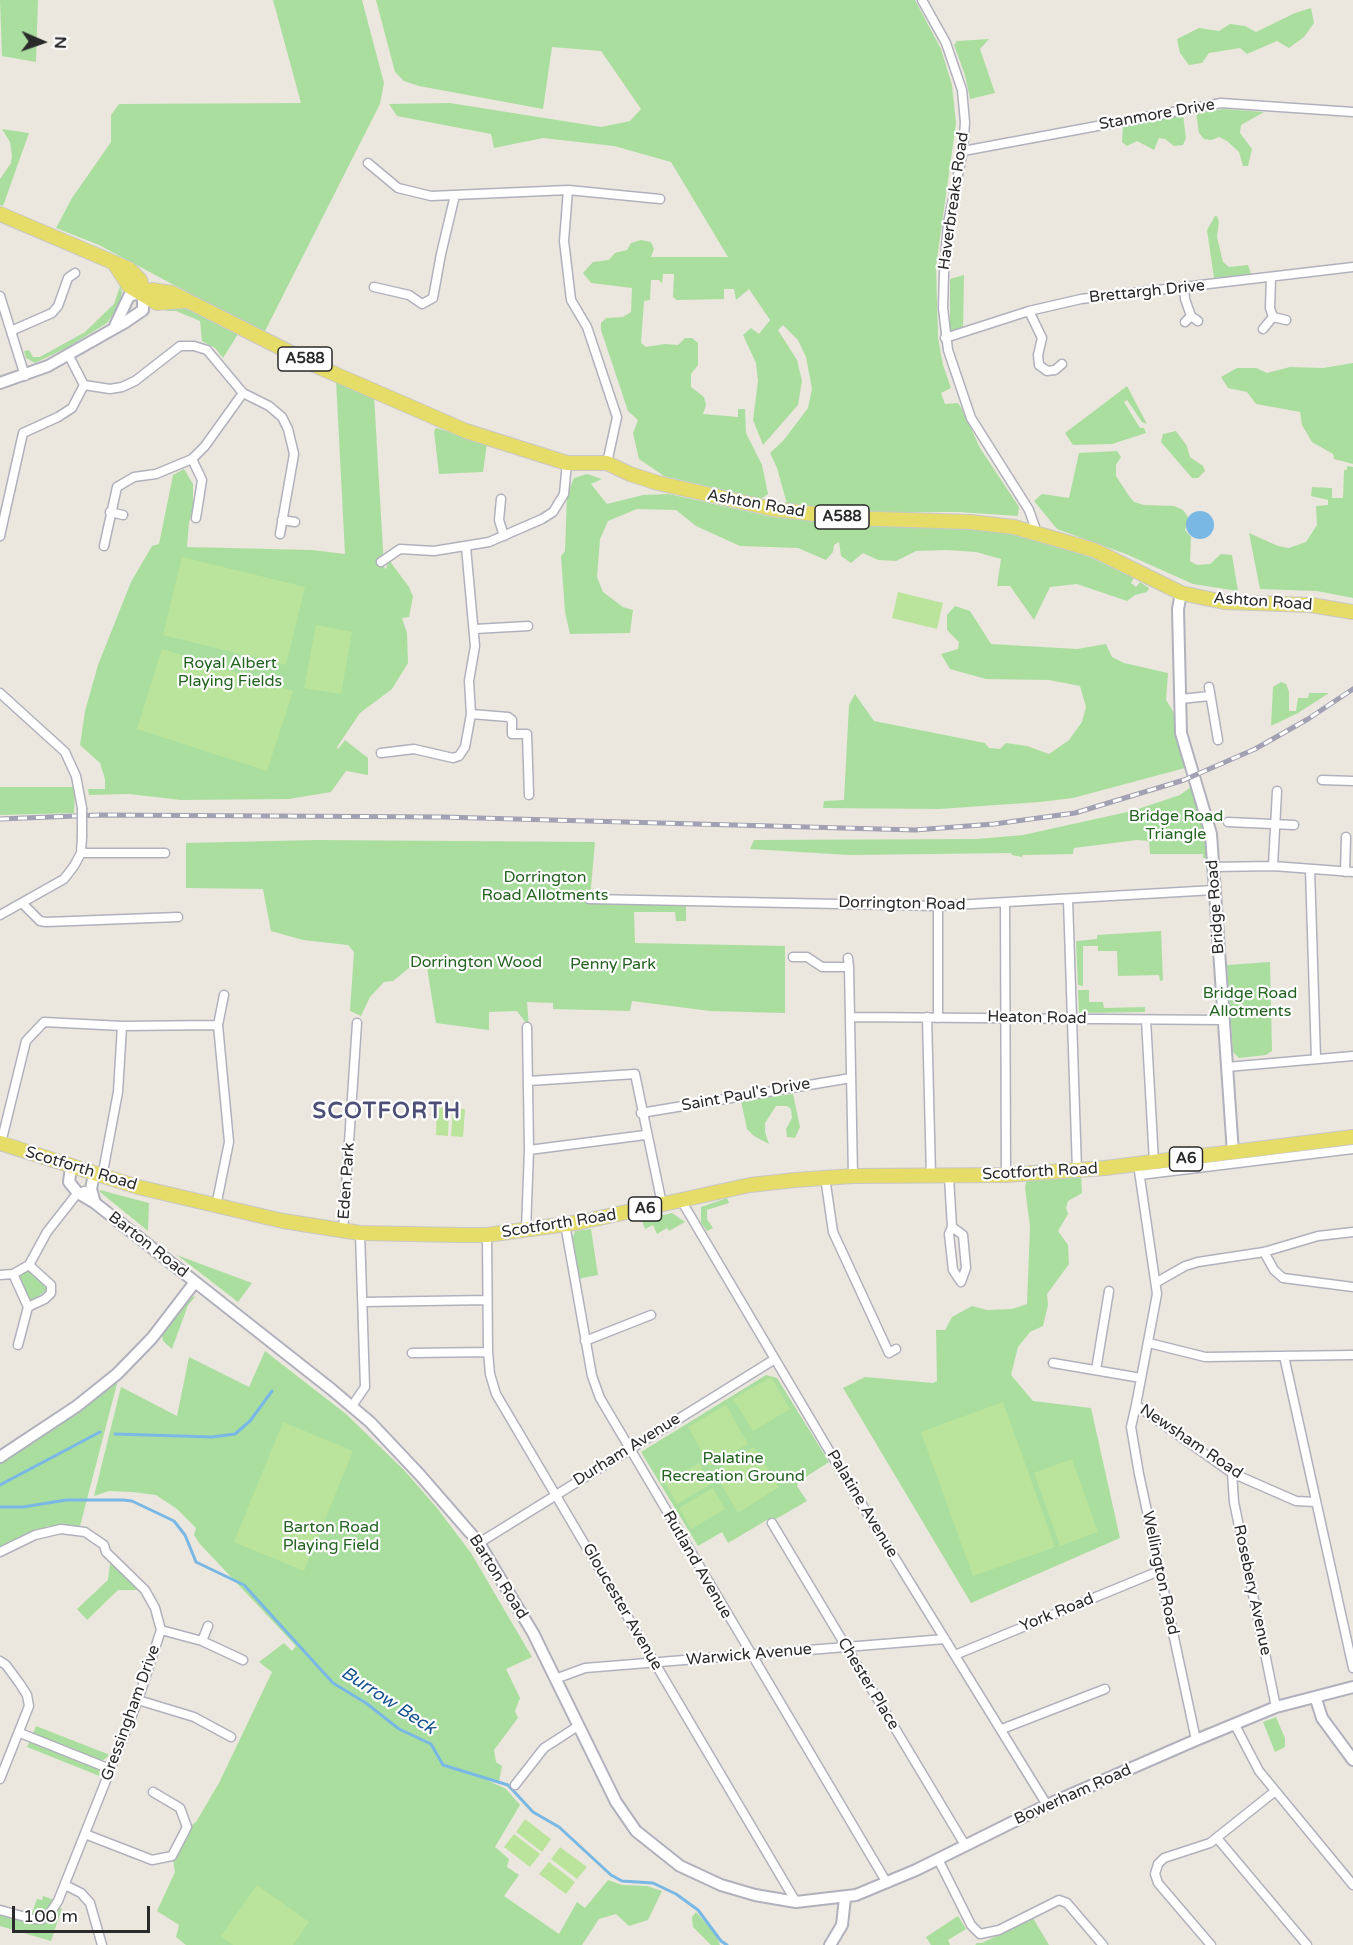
<!DOCTYPE html>
<html>
<head>
<meta charset="utf-8">
<style>
  body { margin:0 }
  #map { position:relative; width:1353px; height:1945px; overflow:hidden; background:#ebe7de; font-family:"Varela Round",sans-serif }
  canvas { display:block }
  .north { position:absolute; left:12px; top:12px; width:60px; height:60px; -webkit-text-stroke:4px #fff; paint-order:stroke; rotate:92deg; font-size:16px; font-weight:700; line-height:24px; text-align:center; color:#2a2a2a }
  .north::after { content:''; display:block; margin:auto; width:21px; height:27px; background:#2a2a2a; clip-path:polygon(50% 0,100% 100%,50% 72%,0 100%) }
  .scale { position:absolute; left:12px; top:1906px; width:138px; height:27px; box-sizing:border-box; border:3px solid #2a2a2a; border-top:0; padding-left:8px; font-size:18px; line-height:21px; white-space:nowrap; color:#2a2a2a; -webkit-text-stroke:4px #fff; paint-order:stroke }
</style>
</head>
<body>
<div id="map">
<canvas width="1353" height="1945"></canvas>
<div class="north">N</div>
<div class="scale">100 m</div>
</div>
<script>
const ctx = document.querySelector('canvas').getContext('2d');
ctx.lineJoin = 'round';
function fill(path, color) { ctx.fillStyle = color; ctx.fill(path, 'evenodd'); }
const toPath = rows => new Path2D(rows.map(r => 'M' + r).join(''));
function strokePath(path, color, width, dash) { ctx.strokeStyle = color; ctx.lineWidth = width; ctx.lineCap = dash ? 'butt' : 'round'; ctx.setLineDash(dash || []); ctx.stroke(path); }
function label(font, color, halo, rows, align = 'center') {
  ctx.font = font + ' "Varela Round",sans-serif'; ctx.lineWidth = 4.5; ctx.setLineDash([]); ctx.textBaseline = 'middle'; ctx.strokeStyle = halo; ctx.fillStyle = color; for (const [text, x, y, turn = 0] of rows) {
    ctx.save(); ctx.translate(x, y); ctx.rotate((+turn || 0) * Math.PI / 180); ctx.textAlign = isNaN(turn) ? turn : align; if (halo) ctx.strokeText(text, 0, 0); ctx.fillText(text, 0, 0); ctx.restore();
  }
}
const green = toPath([
  [0,0,38,0,36,62,2,56],
  [273,0,362,0,384,83,380,104,264,333,99,245,56,228,72,198,111,142,111,115,119,104,301,103],
  [376,0,915,0,941,49,952,85,956,123,936,266,938,338,943,365,951,388,941,393,945,404,958,403,962,409,980,448,1019,507,1018,516,958,512,869,512,787,504,777,468,770,453,783,441,808,408,812,389,806,357,798,340,783,325,778,330,797,360,802,381,798,405,763,445,753,420,758,381,756,363,743,335,751,328,759,334,770,320,749,289,736,300,734,289,724,289,724,299,677,300,673,297,674,274,663,274,662,284,659,280,651,280,650,300,644,301,641,343,646,347,665,344,678,345,685,338,692,338,698,343,698,365,691,374,691,387,704,397,706,405,703,414,738,417,738,409,745,409,746,433,762,465,768,494,761,499,664,476,639,459,633,433,638,420,628,411,601,330,601,323,606,318,623,317,631,312,632,288,591,283,583,273,593,262,609,260,615,253,627,250,631,243,641,240,651,242,654,249,651,257,728,257,671,162,614,146,543,138,494,148,491,134,397,116,389,104,450,103,601,127,630,121,641,109,601,51,552,47,543,109,419,86,404,81,395,72],
  [1311,8,1314,23,1304,37,1289,48,1277,41,1247,54,1240,48,1209,53,1202,63,1189,65,1180,53,1177,39,1199,28,1219,31,1230,24,1245,26,1256,32,1295,13],
  [989,39,980,49,995,93,970,99,965,75,954,45,957,41],
  [1224,109,1264,112,1241,125,1240,133,1252,149,1248,166,1243,166,1239,152,1227,141,1219,137,1211,140,1204,139,1199,133,1196,113],
  [1183,115,1186,138,1183,145,1174,146,1165,139,1159,138,1154,150,1137,141,1127,146,1122,142,1123,127],
  [2,129,29,133,3,206,0,205,0,179,11,163,12,156,10,142],
  [1215,216,1217,216,1219,222,1217,237,1223,262,1229,267,1248,265,1251,274,1214,278,1207,230],
  [964,275,963,328,950,331,950,279],
  [120,286,122,292,119,306,107,323,68,347,35,363,26,358,24,351,29,350,33,357,40,357,85,332,114,304],
  [166,306,180,306,195,311,238,334,223,358,215,348,202,341,200,321,176,311,166,311],
  [1353,363,1353,464,1334,459,1333,454,1312,442,1302,425,1300,412,1256,404,1247,392,1228,388,1221,377,1237,368,1256,368,1267,373,1290,367,1323,368],
  [336,380,374,396,384,567,386,569,389,560,409,587,413,597,409,617,402,618,407,633,408,663,392,689,360,713,337,747,338,749,345,740,368,758,368,775,346,771,331,792,289,799,181,800,129,794,89,795,88,789,105,789,105,779,100,763,80,745,85,711,98,665,131,582,152,546,159,544,173,475,184,469,193,484,193,511,189,522,187,547,312,550,345,554],
  [1127,386,1147,424,1142,422,1127,400,1124,402,1140,428,1144,428,1146,433,1112,444,1073,445,1065,433],
  [436,428,487,443,483,472,439,474,434,431],
  [1176,431,1187,446,1190,457,1203,466,1205,471,1198,478,1192,478,1161,442,1163,434],
  [1117,451,1121,457,1116,465,1116,476,1129,496,1134,502,1144,505,1174,506,1183,510,1189,518,1185,530,1191,537,1190,561,1197,565,1210,564,1221,554,1232,555,1238,591,1193,584,1126,554,1057,529,1034,501,1042,494,1069,498,1079,453],
  [1347,466,1353,467,1353,598,1317,591,1260,589,1249,533,1278,546,1289,548,1306,542,1317,525,1316,506,1328,505,1328,500,1311,496,1312,487,1332,488,1332,498,1343,498,1344,470,1347,470],
  [587,474,602,479,591,484,607,504,643,495,669,494,772,517,859,525,974,528,1020,536,1083,554,1134,578,1131,583,1136,587,1140,582,1149,588,1147,592,1135,595,1127,601,1077,584,1050,587,1034,620,1010,586,997,586,1001,559,976,552,947,550,916,551,896,561,878,560,863,553,851,563,841,556,839,542,834,545,833,552,826,560,798,548,740,546,696,526,676,510,637,509,608,521,600,539,597,577,603,592,623,607,633,610,630,633,570,634,565,612,561,556,565,551,567,494,574,478],
  [955,606,970,611,991,644,1077,649,1106,644,1112,657,1124,663,1168,673,1166,700,1173,711,1185,768,1073,798,1040,802,939,809,823,808,824,801,844,800,849,705,855,694,874,721,985,743,989,748,1000,749,1006,743,1027,746,1049,754,1069,740,1082,722,1086,707,1080,686,1049,680,986,679,950,669,941,654,958,649,959,642,947,630,947,615],
  [1281,682,1286,684,1289,692,1289,711,1296,711,1298,698,1308,698,1309,693,1329,693,1298,713,1271,726,1273,687],
  [0,787,75,787,74,813,0,815],
  [1191,787,1206,828,1206,858,1203,858,1203,854,1150,854,1149,841,1137,840,1074,848,1073,854,1023,855,1022,857,1012,855,1011,853,849,855,750,849,754,840,977,839,1023,835,1132,811,1180,795],
  [317,840,595,842,590,899,686,901,686,921,676,921,675,912,634,912,635,943,785,946,785,1013,710,1011,632,1001,630,1011,553,1009,553,1003,527,1002,529,1027,517,1011,489,1012,489,1030,436,1023,425,955,393,981,384,982,370,997,361,1016,350,1011,354,952,348,945,303,940,271,931,263,889,186,888,186,843],
  [1161,931,1163,980,1160,981,1159,975,1118,976,1117,951,1098,951,1098,946,1083,946,1083,986,1078,985,1076,941,1097,939,1097,935],
  [1270,962,1272,1051,1266,1055,1239,1058,1233,1052,1227,965],
  [1078,990,1089,990,1089,1002,1103,1002,1104,1008,1145,1007,1145,1012,1079,1013],
  [793,1094,800,1127,795,1138,787,1137,786,1129,792,1118,791,1109,787,1106,776,1106,765,1123,765,1132,769,1144,754,1136,747,1129,741,1101],
  [1081,1175,1082,1193,1068,1201,1066,1208,1068,1214,1058,1231,1068,1245,1069,1264,1047,1294,1048,1305,1043,1326,1030,1332,1018,1347,1011,1375,1033,1401,1091,1408,1120,1538,971,1603,843,1388,865,1377,933,1383,937,1381,936,1330,945,1330,952,1317,972,1306,987,1310,1012,1309,1027,1304,1030,1227,1025,1187,1027,1179],
  [100,1190,149,1203,148,1231,100,1192],
  [727,1198,729,1203,707,1210,707,1219,713,1228,707,1231,701,1223,701,1207],
  [672,1213,685,1222,669,1231,667,1228,657,1234,653,1225,645,1229,642,1220],
  [591,1229,598,1275,578,1279,573,1237,575,1231],
  [177,1255,206,1266,252,1283,238,1302],
  [26,1270,30,1271,46,1284,48,1289,31,1302,28,1302,19,1278],
  [196,1296,188,1305,172,1349,163,1341,162,1335,190,1298],
  [265,1351,346,1414,404,1470,437,1508,471,1553,532,1657,506,1669,520,1698,515,1711,518,1718,494,1750,496,1762,502,1766,499,1782,487,1780,506,1789,520,1805,495,1847,509,1859,507,1867,519,1875,504,1896,559,1934,577,1902,585,1908,608,1880,622,1885,647,1886,662,1891,648,1920,629,1926,616,1914,599,1919,582,1945,186,1945,176,1937,179,1925,157,1911,175,1872,172,1854,185,1830,196,1822,219,1783,272,1672,259,1662,284,1643,292,1651,296,1646,199,1543,194,1535,196,1528,177,1509,156,1495,132,1492,109,1491,94,1496,121,1387,177,1416,189,1357,249,1387],
  [766,1375,777,1378,829,1462,798,1482,797,1486,807,1501,774,1520,772,1517,728,1543,722,1532,698,1546,641,1452],
  [118,1380,80,1526,48,1526,0,1547,0,1464],
  [111,1556,145,1590,118,1590,87,1620,77,1609,108,1580],
  [1276,1717,1285,1738,1285,1747,1275,1752,1263,1722],
  [36,1726,110,1755,102,1761,37,1736,33,1733],
  [30,1741,96,1767,101,1771,102,1777,27,1747],
  [43,1896,55,1900,50,1908,43,1914,32,1913,37,1899,42,1900],
  [60,1908,62,1908,51,1941,0,1926,0,1915,25,1922,40,1922,56,1914],
  [696,1912,716,1935,720,1945,711,1945,693,1927,692,1917],
  [958,1916,966,1929,948,1940,950,1945,931,1945,926,1937],
  [1033,1918,1049,1945,975,1945,977,1943,982,1943]
]);
const pitch = toPath([
  [182,557,305,587,286,665,163,635],
  [898,592,943,603,937,629,892,618],
  [316,625,352,632,341,694,304,688],
  [162,649,293,691,267,771,137,729],
  [437,1108,449,1108,448,1136,436,1135],
  [453,1109,465,1109,463,1137,451,1136],
  [771,1377,790,1409,753,1431,733,1399],
  [1003,1402,1055,1547,973,1576,921,1432],
  [726,1405,748,1444,710,1466,688,1427],
  [283,1422,353,1451,304,1571,234,1542],
  [754,1447,779,1487,738,1513,714,1472],
  [1072,1459,1098,1532,1060,1546,1034,1473],
  [699,1463,711,1484,677,1504,665,1483],
  [713,1488,725,1509,691,1529,679,1508],
  [525,1819,551,1839,542,1852,516,1832],
  [514,1834,540,1854,530,1867,504,1847],
  [560,1847,587,1867,577,1879,551,1859],
  [549,1862,575,1882,566,1894,539,1874],
  [257,1885,309,1922,293,1945,233,1945,221,1936]
]);
const water = toPath([
  '1186 525a14 14 0 1 1 28 0a14 14 0 1 1-28 0Z'
]);
const stream = toPath([
  [115,1434,212,1437,235,1434,250,1421,272,1391],
  [0,1485,100,1432],
  [0,1507,23,1507,66,1500,123,1500,132,1501,174,1521,185,1535,196,1562,244,1585,333,1683,366,1703,399,1729,431,1744,443,1765,508,1785,533,1812,559,1827,611,1875,622,1881,653,1883,676,1894,698,1910,721,1941,727,1945]
]);
const minor = toPath([
  [922,0,946,43,962,90,965,122,963,151,948,223,944,273,943,308,948,350,971,418,1029,510,1035,527,1034,532],
  [963,151,1221,103,1353,112],
  [368,163,398,188,431,196,568,190,660,199],
  [568,190,564,241,571,300,587,327,617,417,607,463],
  [374,287,409,295,422,304,433,298,441,254,455,195],
  [1184,287,1185,299,1191,316,1198,321],
  [0,296,25,376],
  [1029,311,1042,338,1038,355,1039,365,1047,371,1055,370,1062,364],
  [1273,317,1286,320],
  [1185,322,1191,316],
  [1263,329,1273,317,1270,308,1271,278],
  [11,331,52,313,58,306,68,278,75,273],
  [945,338,1029,311,1081,299,1353,267],
  [69,356,84,385,110,389,122,387,135,381,180,346,194,346,207,350,243,393,269,406,282,417,288,429,294,454,280,534],
  [192,459,202,480,196,518],
  [501,499,499,520,504,536],
  [110,512,123,515],
  [282,520,295,522],
  [0,536,23,433,58,417,72,408,84,385],
  [104,546,117,487,134,477,156,474,192,459,205,446,243,393],
  [381,562,400,549,434,551,489,542,542,519,553,512,564,494,567,463],
  [475,629,528,626],
  [1209,687,1218,740],
  [0,693,65,752,76,776,82,808],
  [1180,699,1210,696],
  [471,714,508,717,512,720,512,734,527,734,529,795],
  [381,753,414,749,453,758,459,756,465,747,471,714,469,681,475,646,466,547],
  [1322,780,1353,781],
  [1228,822,1294,825],
  [81,853,165,853],
  [1273,866,1277,791],
  [1213,867,1273,866,1353,872],
  [1310,869,1316,1059],
  [1345,872,1346,837],
  [589,899,938,906,1214,890],
  [1068,899,1077,1170],
  [22,903,40,921,46,922,178,917],
  [1005,903,1006,1175],
  [0,915,64,879,74,866,81,853,82,837],
  [793,957,807,957,822,967,849,967,853,1176],
  [848,958,849,967],
  [851,1017,1224,1020],
  [927,1017,931,1176],
  [938,1018,938,906],
  [1146,1020,1154,1162],
  [1227,1067,1353,1056],
  [529,1081,635,1074,662,1204],
  [641,1113,851,1078],
  [1,1143,26,1041,44,1022,122,1026,218,1025],
  [529,1150,645,1135],
  [1138,1164,1157,1294,1136,1405,1232,1473,1296,1501,1316,1502],
  [1140,1175,1353,1149],
  [102,1177,118,1092,122,1026],
  [825,1177,833,1232,889,1353,896,1349],
  [949,1177,952,1227,949,1234,953,1270,961,1282,966,1268,963,1235,952,1227],
  [681,1200,837,1464,1047,1805],
  [216,1206,229,1142,218,1025,224,995],
  [565,1224,592,1376,600,1398,887,1883],
  [526,1230,529,1150,527,1027],
  [343,1231,357,1023],
  [487,1235,488,1352,490,1374,496,1394,796,1902],
  [1264,1252,1274,1270,1283,1278,1353,1287],
  [13,1274,28,1307,45,1299,51,1293,51,1285,29,1265],
  [0,1275,13,1274,29,1265,47,1232,76,1195,84,1191],
  [1157,1282,1185,1266,1198,1262,1264,1252,1318,1236,1353,1232],
  [363,1302,487,1300],
  [585,1341,651,1315],
  [1149,1343,1205,1357,1353,1355],
  [18,1345,28,1307],
  [412,1353,488,1352],
  [1284,1356,1353,1668],
  [1053,1363,1141,1378],
  [1096,1370,1109,1291],
  [1136,1405,1131,1427,1139,1474,1196,1740],
  [352,1406,365,1387,360,1233],
  [1232,1473,1234,1502,1276,1707],
  [772,1523,965,1845],
  [479,1543,775,1359],
  [0,1552,35,1535,61,1529,85,1532,104,1545,106,1552,145,1590,155,1608,161,1630,138,1700,58,1901,50,1913,42,1919,33,1919,0,1910],
  [161,1630,202,1641,243,1660],
  [202,1641,208,1626],
  [955,1655,1159,1571],
  [0,1661,6,1665,20,1684,27,1695,29,1706,0,1779],
  [555,1679,585,1668,945,1639],
  [138,1700,194,1717,231,1737],
  [1235,1725,1259,1771,1353,1885],
  [1002,1729,1105,1689],
  [20,1733,110,1769],
  [515,1785,544,1748,578,1726],
  [85,1834,152,1860,172,1856,187,1827,180,1808,153,1792],
  [1217,1838,1307,1945],
  [938,1859,971,1925,980,1934,999,1930,1059,1900,1067,1903,1103,1945],
  [65,1885,81,1893,90,1903,102,1945],
  [1211,1945,1158,1883,1155,1874,1158,1864,1164,1858,1210,1843,1274,1792]
]);
const tertiary = toPath([
  [0,383,48,366,124,323,143,310,143,292,129,296,114,328],
  [1181,593,1178,609,1181,733,1211,834,1233,1153],
  [71,1167,69,1182,78,1193,95,1203,331,1389,370,1422,420,1475,479,1543,533,1633,616,1802,636,1831,680,1866,721,1885,755,1895,796,1902,856,1895,916,1870,1047,1805,1196,1740,1276,1707,1353,1687],
  [94,1174,91,1189,95,1203],
  [0,1457,77,1406,117,1374,152,1338,195,1282],
  [1316,1699,1322,1718,1353,1760],
  [830,1945,842,1925,845,1898]
]);
const primary = toPath([
  [0,214,129,269,140,280,143,292],
  [114,263,129,286,157,303,184,301],
  [143,292,152,290,172,293,321,368,427,414,466,431,567,463,607,463,630,474,658,483,773,509,848,518,970,522,1014,527,1094,550,1181,593,1224,602,1311,605,1353,612],
  [0,1143,138,1187,283,1221,360,1233,459,1235,487,1235,581,1222,750,1185,795,1180,853,1176,1006,1175,1105,1168,1353,1137]
]);
const rail = toPath([
  [0,819,100,815,443,817,915,830,994,824,1075,813,1184,780,1255,749,1308,719,1353,689]
]);
const minorBridge = toPath([
  [82,808,82,837]
]);
const shields = [
  [305,359,54],
  [842,517,54],
  [1186,1159,33],
  [645,1209,33]
];
const shieldNames = [
  ["A588",305,359],
  ["A588",842,517],
  ["A6",1186,1159],
  ["A6",645,1209]
];
const streetNames = [
  ["Stanmore Drive",1157,115,-10],
  ["Haverbreaks Road",954,201,-82],
  ["Brettargh Drive",1147,292,-6],
  ["Ashton Road",756,504,10],
  ["Ashton Road",1263,602,4],
  ["Dorrington Road",902,904,1],
  ["Bridge Road",1216,907,-94],
  ["Heaton Road",1037,1018,1],
  ["Saint Paul's Drive",746,1095,-10],
  ["Scotforth Road",81,1169,17],
  ["Scotforth Road",1040,1172,-3],
  ["Eden Park",347,1181,-86],
  ["Scotforth Road",559,1224,-9],
  ["Barton Road",148,1245,38],
  ["Newsham Road",1191,1442,34],
  ["Durham Avenue",627,1450,-32],
  ["Palatine Avenue",862,1504,59],
  ["Rutland Avenue",697,1565,60],
  ["Wellington Road",1160,1573,78],
  ["Barton Road",498,1577,58],
  ["Rosebery Avenue",1252,1590,78],
  ["Gloucester Avenue",622,1607,60],
  ["York Road",1057,1613,-22],
  ["Warwick Avenue",749,1655,-5],
  ["Chester Place",868,1684,59],
  ["Gressingham Drive",131,1713,-70],
  ["Bowerham Road",1073,1795,-24]
];
const parkNames = [
  ["Royal Albert",230,664],
  ["Playing Fields",230,682],
  ["Bridge Road",1176,817],
  ["Triangle",1176,835],
  ["Dorrington",545,878],
  ["Road Allotments",545,896],
  ["Dorrington Wood",476,963],
  ["Penny Park",613,965],
  ["Bridge Road",1250,994],
  ["Allotments",1250,1012],
  ["Palatine",733,1459],
  ["Recreation Ground",733,1477],
  ["Barton Road",331,1528],
  ["Playing Field",331,1546]
];
const waterNames = [
  ["Burrow Beck",388,1701,33]
];
const districtNames = [
  ["SCOTFORTH",387,1112]
];
fill(green, '#aade9e');
fill(pitch, '#bae49b');
fill(water, '#79b8e5');
strokePath(stream, '#79b8e5', 3);
strokePath(minor, '#b1b1bd', 11);
strokePath(tertiary, '#b1b1bd', 14);
strokePath(primary, '#c8c8c8', 16);
strokePath(minor, '#fff', 8);
strokePath(tertiary, '#fff', 10);
strokePath(primary, '#e6dc68', 14);
strokePath(rail, '#a1a1b3', 5);
strokePath(rail, '#fff', 3, [9]);
strokePath(minorBridge, '#b1b1bd', 11, []);
strokePath(minorBridge, '#fff', 8);
for (const [x, y, w] of shields) { const box = new Path2D(); box.roundRect(x - w / 2, y - 12, w, 24, 4.5); ctx.fillStyle = '#fff'; ctx.fill(box); strokePath(box, '#2a2a2a', 1.5); }
label('bold 15px', '#2a2a2a', null, shieldNames);
label('16px', '#2a2a2a', '#fff', streetNames);
label('16px', '#236220', '#fff', parkNames);
label('italic 18px', '#185591', '#fff', waterNames);
ctx.letterSpacing = '1.5px';
label('bold 22px', '#4e4f78', '#fff', districtNames);
ctx.letterSpacing = '0px';
</script>
</body>
</html>
